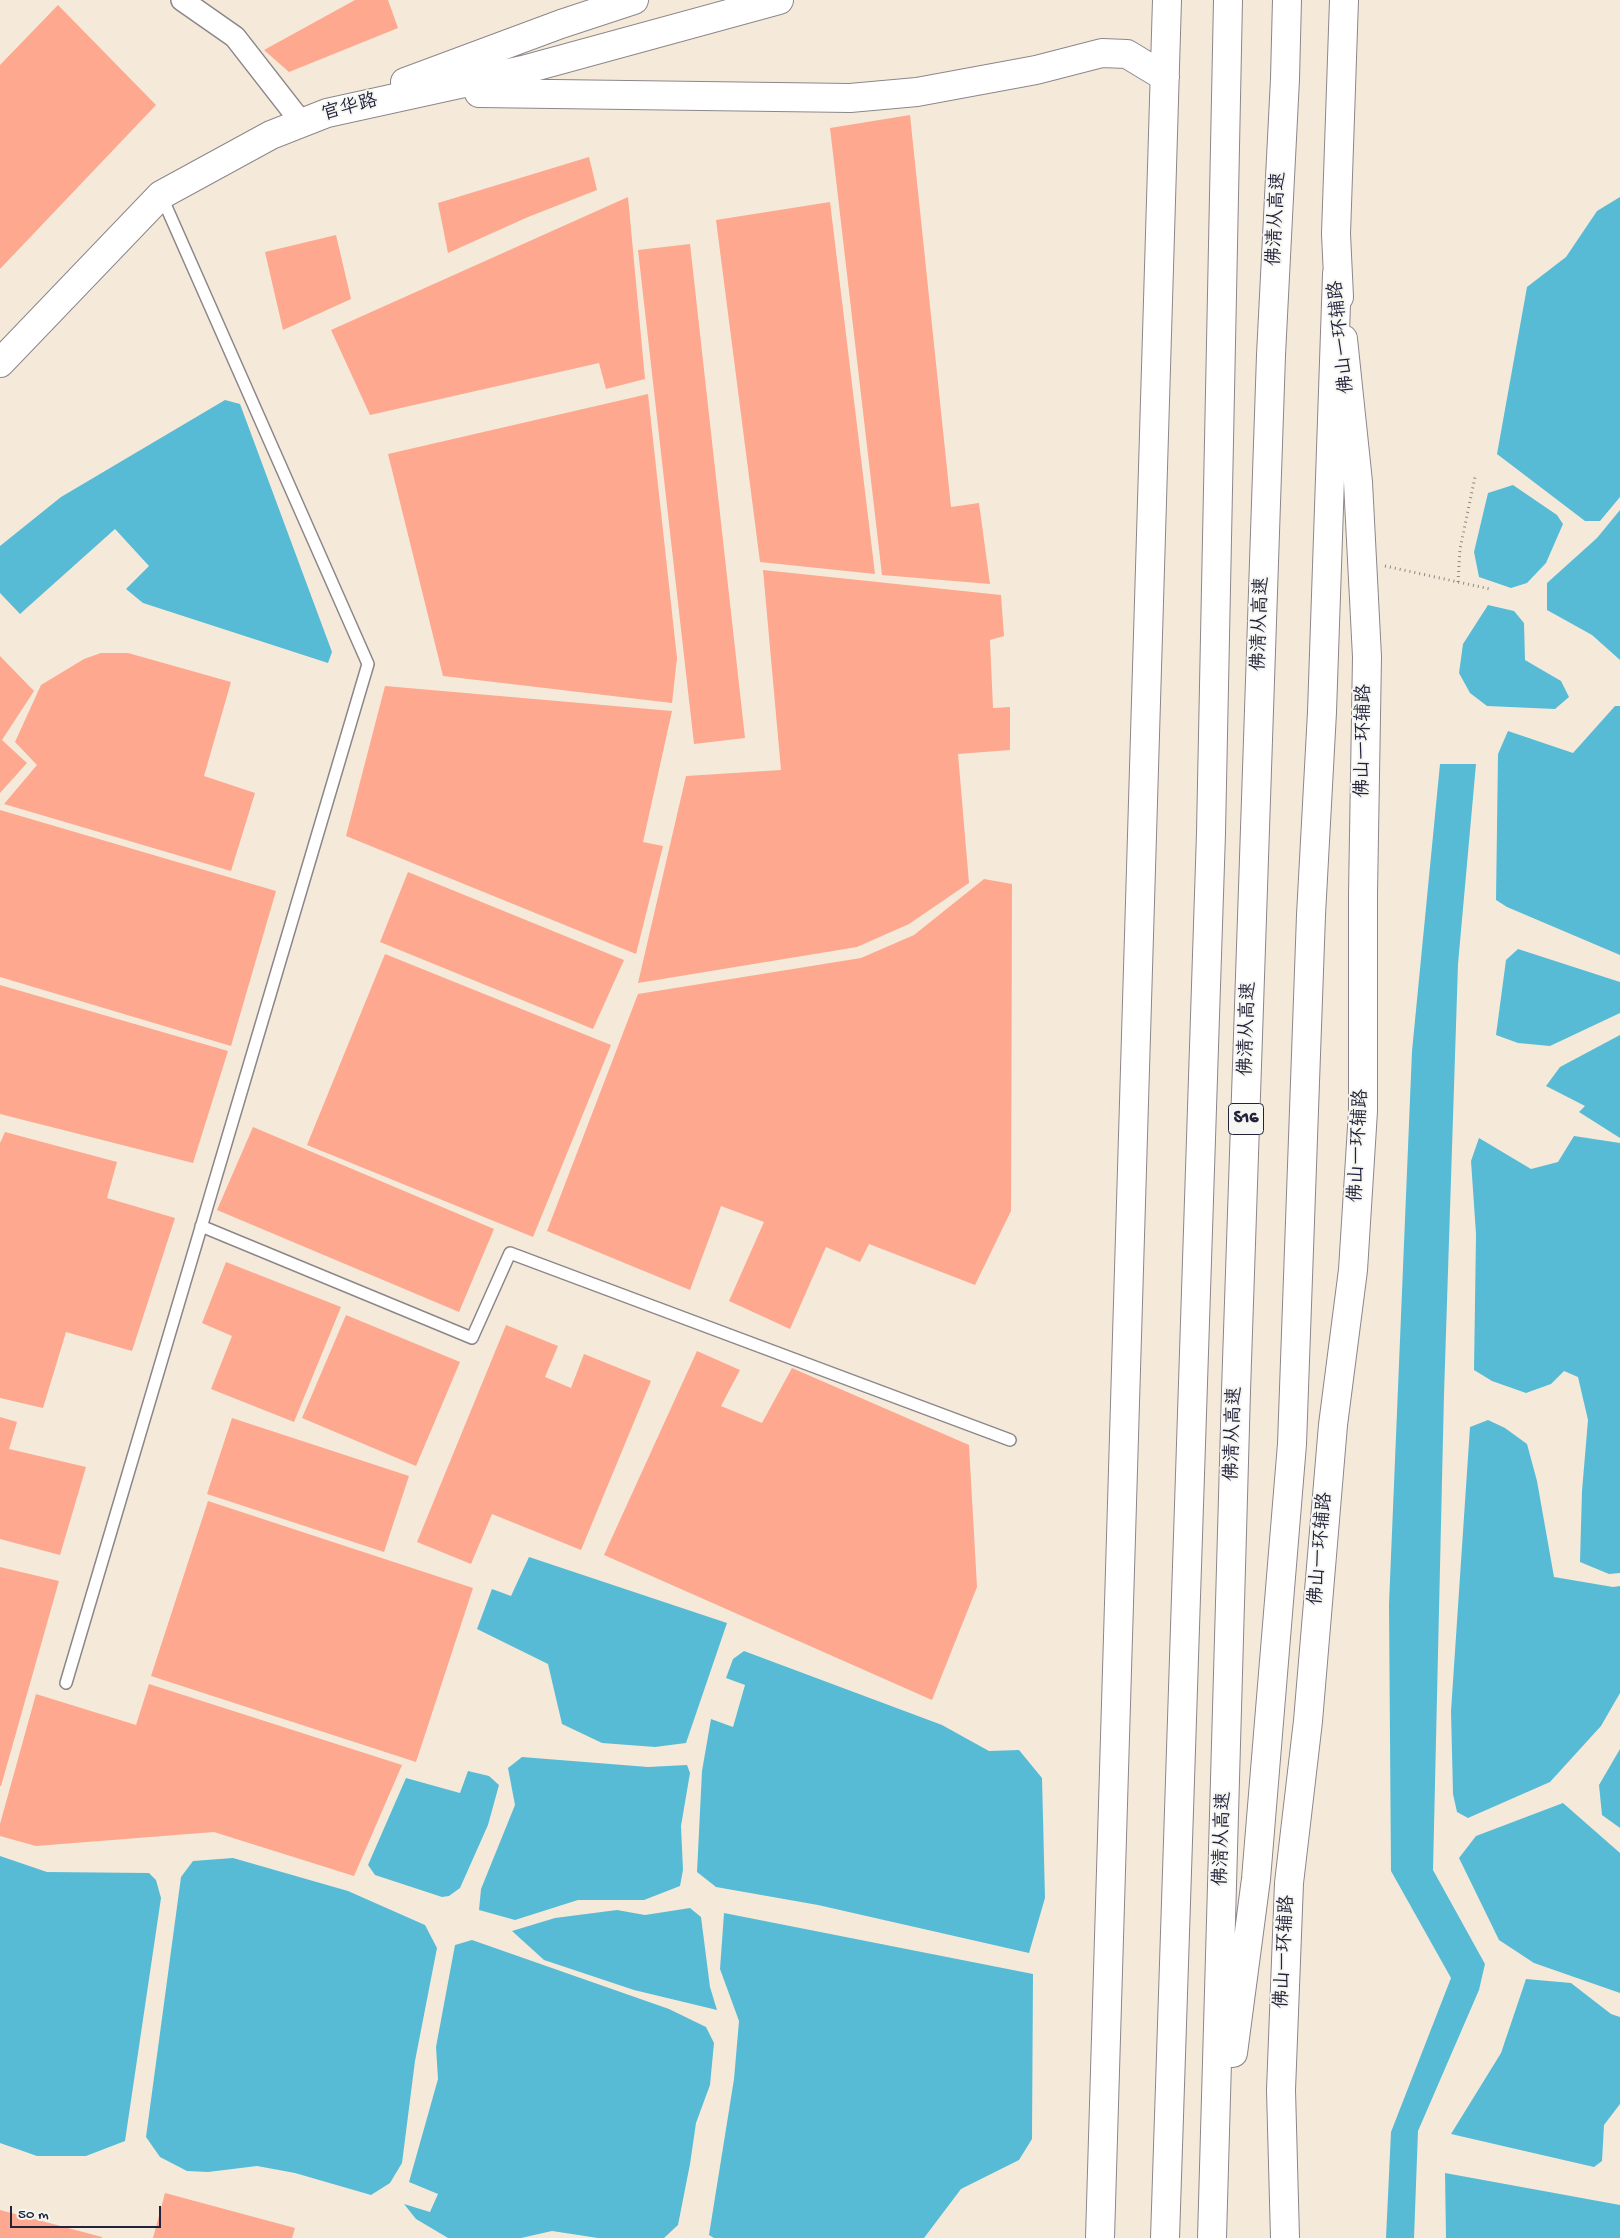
<!DOCTYPE html>
<html>
<head>
<meta charset="utf-8">
<style>
  body { margin:0 }
  #map { position:relative; width:1620px; height:2238px; overflow:hidden; background:#f5eada; font-family:"Gochi Hand",sans-serif }
  canvas { display:block }
  .scale { position:absolute; left:10px; top:2206px; width:151px; height:22px; box-sizing:border-box; border:2px solid #22223b; border-top:0; padding-left:6px; font-size:15px; line-height:18px; white-space:nowrap; color:#22223b; -webkit-text-stroke:4px #f6f6f2; paint-order:stroke }
</style>
</head>
<body>
<div id="map">
<canvas width="1620" height="2238"></canvas>
<div class="scale">50 m</div>
</div>
<script>
const ctx = document.querySelector('canvas').getContext('2d');
ctx.lineJoin = 'round';
function fill(path, color) { ctx.fillStyle = color; ctx.fill(path, 'evenodd'); }
const toPath = rows => new Path2D(rows.map(r => 'M' + r).join(''));
function strokePath(path, color, width, dash) { ctx.strokeStyle = color; ctx.lineWidth = width; ctx.lineCap = dash ? 'butt' : 'round'; ctx.setLineDash(dash || []); ctx.stroke(path); }
function label(font, color, halo, rows, align = 'center') {
  ctx.font = font + ' "Gochi Hand","LXGW WenKai TC",sans-serif'; ctx.lineWidth = 4; ctx.setLineDash([]); ctx.textBaseline = 'middle'; ctx.strokeStyle = halo; ctx.fillStyle = color; for (const [text, x, y, turn = 0] of rows) {
    ctx.save(); ctx.translate(x, y); ctx.rotate((+turn || 0) * Math.PI / 180); ctx.textAlign = isNaN(turn) ? turn : align; if (halo) ctx.strokeText(text, 0, 0); ctx.fillText(text, 0, 0); ctx.restore();
  }
}
const water = toPath([
  [1620,197,1620,497,1600,521,1585,521,1497,454,1527,287,1566,257,1597,211],
  [225,400,240,404,332,652,328,663,143,603,126,589,149,566,115,529,20,614,0,593,0,546,61,497],
  [1513,485,1557,515,1563,524,1546,563,1527,583,1511,588,1479,577,1474,552,1488,493],
  [1620,510,1620,660,1592,635,1547,610,1547,583,1597,538],
  [1488,605,1514,611,1524,623,1525,660,1561,681,1569,697,1555,709,1487,706,1470,693,1459,673,1463,644],
  [1615,706,1620,706,1620,955,1507,907,1496,900,1498,754,1508,731,1573,753],
  [1440,764,1476,764,1458,964,1444,1394,1433,1870,1485,1964,1479,1990,1418,2131,1414,2238,1386,2238,1391,2132,1451,1978,1391,1871,1389,1604,1412,1051],
  [1518,949,1620,982,1620,1013,1550,1046,1518,1043,1496,1035,1506,960],
  [1620,1035,1620,1138,1579,1112,1585,1106,1546,1086,1560,1067],
  [1574,1136,1620,1143,1620,1573,1609,1574,1580,1562,1582,1491,1588,1420,1578,1377,1564,1371,1551,1384,1526,1393,1492,1381,1474,1370,1476,1234,1471,1161,1479,1138,1531,1169,1558,1162],
  [1488,1420,1505,1428,1527,1444,1537,1481,1554,1577,1613,1587,1620,1586,1620,1693,1601,1726,1550,1782,1468,1818,1457,1812,1453,1794,1451,1711,1470,1427],
  [529,1557,727,1623,686,1743,655,1747,602,1743,562,1724,548,1664,477,1629,492,1589,511,1596],
  [744,1651,942,1725,989,1751,1019,1750,1042,1778,1045,1898,1029,1953,818,1905,716,1887,697,1872,702,1771,711,1719,733,1727,745,1685,726,1678,733,1659],
  [1620,1749,1620,1828,1602,1815,1599,1785],
  [522,1757,648,1767,687,1765,690,1773,681,1826,683,1870,680,1886,644,1900,578,1900,515,1920,479,1910,481,1889,515,1805,508,1768],
  [468,1771,489,1776,499,1785,488,1825,460,1888,449,1896,442,1897,375,1875,368,1865,406,1778,460,1793],
  [1563,1803,1620,1853,1620,1993,1534,1963,1499,1940,1459,1858,1476,1836],
  [0,1856,47,1872,149,1873,156,1880,161,1898,125,2141,86,2156,37,2156,0,2143],
  [233,1858,348,1891,425,1925,437,1948,415,2061,402,2163,390,2183,371,2195,295,2173,257,2166,208,2172,187,2171,160,2157,146,2137,181,1877,193,1861],
  [690,1908,701,1917,710,1987,717,2010,634,1990,544,1960,512,1931,555,1918,617,1910,645,1915],
  [724,1913,1033,1974,1032,2139,1019,2160,961,2189,924,2238,714,2238,709,2235,734,2079,739,2021,720,1969],
  [472,1940,669,2009,706,2027,714,2043,710,2085,696,2123,690,2164,678,2225,664,2238,598,2238,552,2231,521,2238,448,2238,416,2219,404,2204,430,2212,438,2194,409,2182,438,2079,436,2047,455,1945],
  [1526,1979,1571,1983,1611,2014,1620,2017,1620,2104,1604,2125,1602,2161,1594,2167,1451,2134,1501,2053],
  [1445,2173,1620,2205,1620,2238,1446,2238]
]);
const building = toPath([
  [355,0,388,0,398,28,289,72,264,50],
  [58,5,156,105,0,269,0,65],
  [910,115,951,507,979,503,990,584,882,575,830,128],
  [589,157,597,190,528,217,448,253,438,203],
  [628,197,645,379,606,389,599,363,370,415,331,330],
  [830,202,875,574,760,562,716,220],
  [336,235,351,299,283,330,265,252],
  [690,244,745,738,694,744,638,250],
  [648,394,677,658,672,703,443,676,388,454],
  [763,570,1001,595,1004,636,990,640,993,708,1010,707,1010,750,958,754,969,883,909,924,857,947,638,983,686,776,781,770],
  [101,653,128,653,231,682,204,776,255,793,231,871,4,804,37,765,15,742,41,685,84,659],
  [0,656,34,691,2,740,27,763,0,793],
  [385,686,672,711,643,842,663,846,636,954,346,836],
  [0,810,276,891,231,1046,0,977],
  [408,872,624,960,593,1029,380,942],
  [984,879,1012,884,1011,1211,975,1285,869,1244,860,1262,826,1247,790,1329,729,1301,764,1222,721,1206,690,1290,547,1231,638,994,861,958,914,935],
  [385,954,611,1045,533,1237,307,1145],
  [0,985,228,1051,193,1163,0,1114],
  [253,1127,494,1229,459,1312,217,1210],
  [5,1132,117,1162,107,1198,175,1218,132,1351,66,1332,43,1408,0,1398,0,1143],
  [226,1262,341,1307,294,1422,211,1389,232,1336,202,1323],
  [346,1315,460,1362,416,1466,302,1418],
  [506,1325,558,1346,545,1377,571,1388,584,1354,651,1381,581,1550,492,1514,471,1564,417,1542],
  [697,1351,740,1370,721,1406,762,1423,792,1368,969,1445,977,1587,932,1700,604,1555],
  [0,1417,17,1422,9,1449,86,1467,60,1555,0,1539],
  [232,1418,409,1476,384,1552,207,1494],
  [208,1501,473,1588,416,1762,151,1676],
  [0,1567,59,1581,1,1786,0,1786],
  [149,1684,402,1765,354,1876,214,1832,36,1846,0,1836,0,1824,36,1694,136,1725],
  [165,2193,295,2228,292,2238,153,2238],
  [0,2210,102,2237,102,2238,0,2238]
]);
const path = toPath([
  [1385,566,1490,589],
  [1458,582,1460,549,1475,477]
]);
const service = toPath([
  [201,1226,472,1338,510,1253,1010,1440],
  [66,1683,368,664,161,195]
]);
const minor = toPath([
  [182,0,235,37,302,123]
]);
const secondary = toPath([
  [405,82,561,24,634,0],
  [479,93,850,98,917,92,1036,70,1102,53,1127,54,1165,77],
  [1339,297,1336,234,1344,0],
  [0,363,161,195,271,135,327,113,523,70,779,0],
  [1100,2238,1167,0],
  [1285,2238,1281,2090,1289,1883,1308,1721,1333,1425,1353,1270,1363,1111,1363,894,1367,657,1358,482,1343,339]
]);
const motorway = toPath([
  [1233,2053,1256,1879,1292,1444,1311,915,1322,712,1337,274],
  [1165,2238,1211,833,1228,0],
  [1212,2238,1236,1391,1271,355,1285,79,1287,0]
]);
const shields = [
  [1246,1119,35]
];
const shieldNames = [
  ["S16",1246,1119]
];
const streetNames = [
  ["官华路",350,109,-15],
  ["佛清从高速",1278,219,-87],
  ["佛山一环辅路",1343,337,-96],
  ["佛清从高速",1262,624,-88],
  ["佛山一环辅路",1365,741,-89],
  ["佛清从高速",1249,1029,-88],
  ["佛山一环辅路",1360,1146,-87],
  ["佛清从高速",1235,1434,-88],
  ["佛山一环辅路",1322,1549,-85],
  ["佛清从高速",1224,1839,-88],
  ["佛山一环辅路",1286,1952,-87]
];
fill(water, '#57bbd6');
fill(building, '#fda88f');
strokePath(service, '#8c868a', 14);
strokePath(minor, '#8c868a', 24);
strokePath(secondary, '#8c868a', 30);
strokePath(motorway, '#8c868a', 30);
strokePath(path, '#8c868a', 3, [1, 4]);
strokePath(service, '#fff', 11);
strokePath(minor, '#fff', 21);
strokePath(secondary, '#fff', 28);
strokePath(motorway, '#fff', 28);
for (const [x, y, w] of shields) { const box = new Path2D(); box.roundRect(x - w / 2, y - 15.5, w, 31, 4); ctx.fillStyle = '#f6f6f2'; ctx.fill(box); strokePath(box, '#22223b', 1); }
label('bold 18px', '#22223b', null, shieldNames);
label('19px', '#22223b', '#f6f6f2', streetNames);
</script>
</body>
</html>
